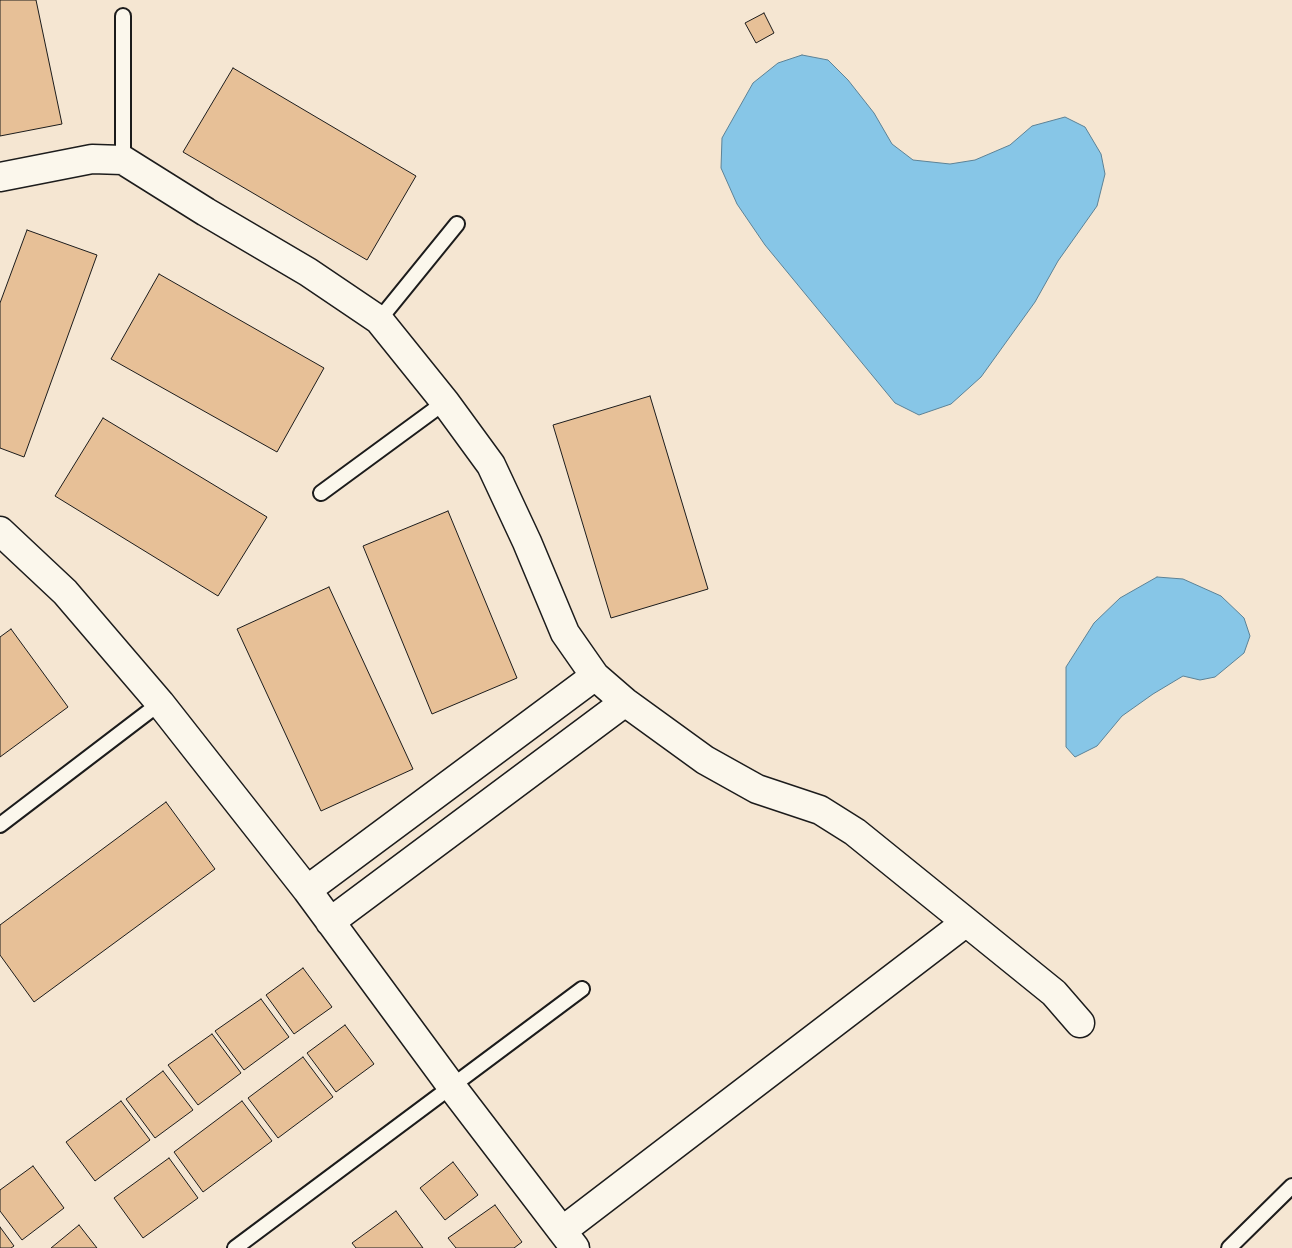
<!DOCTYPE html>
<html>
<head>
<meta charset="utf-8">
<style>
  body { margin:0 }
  canvas { display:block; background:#f5e6d2 }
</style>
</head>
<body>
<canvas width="1292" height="1248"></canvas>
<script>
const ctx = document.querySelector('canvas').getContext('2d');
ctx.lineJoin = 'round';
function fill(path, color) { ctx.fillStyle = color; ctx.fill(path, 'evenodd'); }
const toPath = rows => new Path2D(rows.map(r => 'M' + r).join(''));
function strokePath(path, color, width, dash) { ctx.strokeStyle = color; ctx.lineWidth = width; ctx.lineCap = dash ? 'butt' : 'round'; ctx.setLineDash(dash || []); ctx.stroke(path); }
const water = toPath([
  [802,55,828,60,848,80,874,113,892,144,913,160,950,164,975,160,1010,145,1032,126,1065,117,1085,127,1101,154,1105,174,1097,206,1058,261,1035,302,981,377,951,404,919,415,895,403,765,245,737,204,721,168,722,138,753,83,778,63,802,55],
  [1157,577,1183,579,1221,596,1244,618,1250,636,1244,653,1215,677,1200,680,1183,676,1153,694,1122,716,1097,746,1075,757,1066,747,1066,667,1094,623,1120,598,1157,577]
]);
const building = toPath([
  [0,0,36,0,62,124,0,136,0,0],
  [764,13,774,33,756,43,745,23,764,13],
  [233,68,416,176,367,260,183,152,233,68],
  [27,230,97,255,24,457,0,448,0,303,27,230],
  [159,274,324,368,277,452,111,359,159,274],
  [650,396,708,589,611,618,553,425,650,396],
  [103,418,267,517,218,596,55,496,103,418],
  [448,511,517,678,432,714,363,546,448,511],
  [329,587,413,769,321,811,237,629,329,587],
  [11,629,68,707,0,757,0,637,11,629],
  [166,802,215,869,34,1002,0,955,0,925,166,802],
  [303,968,332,1007,294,1034,266,995,303,968],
  [261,999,289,1037,244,1070,215,1031,261,999],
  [345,1025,374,1064,336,1092,307,1053,345,1025],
  [212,1034,241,1073,198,1105,168,1065,212,1034],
  [303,1057,333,1097,278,1138,248,1098,303,1057],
  [163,1071,193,1110,155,1138,126,1099,163,1071],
  [121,1101,150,1140,95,1181,66,1142,121,1101],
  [242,1101,272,1141,203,1192,174,1152,242,1101],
  [169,1158,198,1198,143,1238,114,1198,169,1158],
  [453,1162,478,1195,445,1220,420,1188,453,1162],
  [33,1166,64,1208,22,1240,0,1211,0,1190,33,1166],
  [495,1205,522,1242,514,1248,456,1248,448,1238,495,1205],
  [396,1211,423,1248,356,1248,352,1243,396,1211],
  [79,1225,97,1248,51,1248,79,1225],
  [0,1227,14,1246,11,1248,0,1248,0,1227]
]);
const lane = toPath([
  [123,160,123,16],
  [379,320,457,224],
  [321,493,445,402],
  [0,825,160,703],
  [235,1248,582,989],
  [1229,1248,1292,1186]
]);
const street = toPath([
  [0,177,92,159,123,160,206,212,308,272,379,320,445,402,491,465,527,542,565,633,595,676,625,702,705,760,757,789,820,810,855,832,1054,993,1080,1023],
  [0,531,65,592,160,703,307,890,452,1087,575,1248],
  [307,890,595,676],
  [330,922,625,702],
  [562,1231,965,923]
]);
fill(water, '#87c6e7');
strokePath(water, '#5c8296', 1);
fill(building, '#e7c097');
strokePath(building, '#1c1c1c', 1);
strokePath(lane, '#1c1c1c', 18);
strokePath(street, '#1c1c1c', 31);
strokePath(lane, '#fbf7ec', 14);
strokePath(street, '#fbf7ec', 28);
</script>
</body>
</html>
